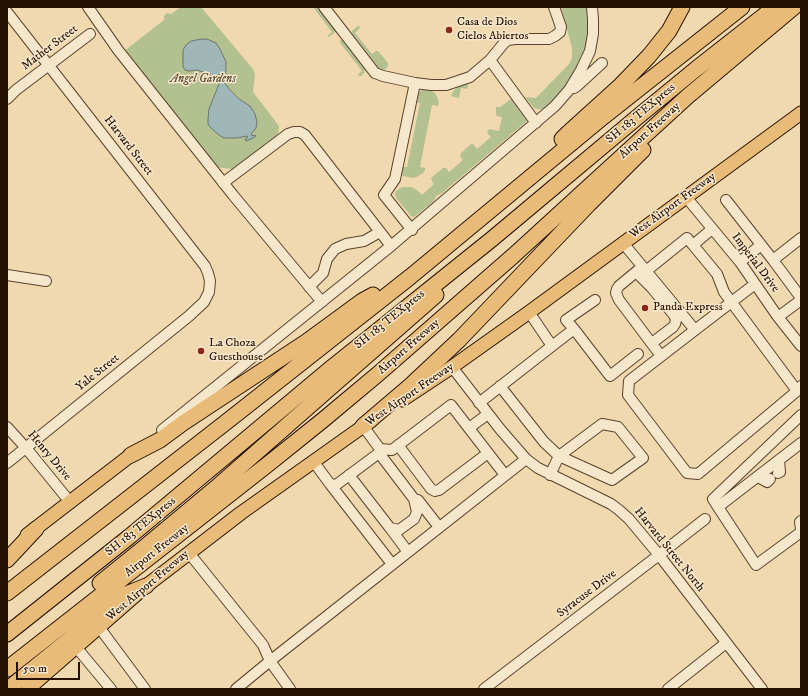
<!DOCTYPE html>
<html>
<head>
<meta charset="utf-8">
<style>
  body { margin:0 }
  #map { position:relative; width:808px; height:696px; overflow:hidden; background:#f1d9af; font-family:"IM FELL DW Pica",serif }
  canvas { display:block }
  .frame { position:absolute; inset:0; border:8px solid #271102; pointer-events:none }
  .scale { position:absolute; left:16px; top:662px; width:64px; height:18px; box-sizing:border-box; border:2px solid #271102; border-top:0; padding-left:5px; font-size:12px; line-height:14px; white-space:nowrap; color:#271102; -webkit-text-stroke:3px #f6e6cb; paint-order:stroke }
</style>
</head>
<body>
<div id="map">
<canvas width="808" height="696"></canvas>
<div class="frame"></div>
<div class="scale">50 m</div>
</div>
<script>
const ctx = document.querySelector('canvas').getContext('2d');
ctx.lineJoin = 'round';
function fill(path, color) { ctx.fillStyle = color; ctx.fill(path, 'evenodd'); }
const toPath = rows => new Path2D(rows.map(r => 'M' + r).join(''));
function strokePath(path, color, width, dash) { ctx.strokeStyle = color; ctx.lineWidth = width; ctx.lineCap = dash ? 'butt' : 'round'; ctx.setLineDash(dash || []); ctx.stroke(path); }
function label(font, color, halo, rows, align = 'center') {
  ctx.font = font + ' "IM FELL DW Pica",serif'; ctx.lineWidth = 3; ctx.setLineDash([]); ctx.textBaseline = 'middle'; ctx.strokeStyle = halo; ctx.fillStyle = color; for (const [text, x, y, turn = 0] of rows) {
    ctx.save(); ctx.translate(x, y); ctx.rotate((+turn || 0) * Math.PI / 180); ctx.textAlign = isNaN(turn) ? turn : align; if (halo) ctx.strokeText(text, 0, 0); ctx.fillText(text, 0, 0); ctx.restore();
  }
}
const green = toPath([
  [181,7,201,7,253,69,255,74,253,92,279,126,278,134,233,169,214,167,123,52,164,20,164,16,167,13,171,14],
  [313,7,317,7,336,31,335,32,329,37,327,36,332,32],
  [561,7,589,7,589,39,583,60,565,89,549,104,542,109,537,109,534,108,525,97,536,98,569,64,572,58,572,48],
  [358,26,359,26,360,28,355,33,372,54,376,51,378,51,388,63,388,66,386,69,381,70,379,68,352,33,352,31],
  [341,40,343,40,365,70,364,73,361,76,359,76,358,74,362,71,340,43,340,41],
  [467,83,468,84,468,86,467,89,461,88,459,98,451,96,452,93,457,87],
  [428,89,432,91,435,93,437,97,439,102,438,106,432,105,420,167,425,168,425,170,423,173,417,177,413,178,403,176,400,172,400,167,407,167,420,103,414,102,418,92,423,90],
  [512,98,527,117,527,121,442,193,436,196,434,201,414,217,411,216,396,198,395,194,396,191,402,187,411,187,417,190,422,195,434,184,432,181,431,178,443,168,446,168,449,172,463,160,460,156,461,153,471,144,473,144,477,149,491,137,487,133,489,129,499,131,502,117,497,116,496,114,496,107,500,107]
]);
const water = toPath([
  [202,39,207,39,216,43,220,49,226,62,226,70,225,74,218,75,215,78,206,73,197,70,189,71,185,70,183,67,183,50,186,45,191,41,202,39],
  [221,77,223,77,223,81,230,90,239,99,250,106,255,114,257,122,256,128,251,134,252,136,255,135,256,136,253,138,246,141,245,139,248,137,247,136,237,138,224,138,219,135,210,127,208,124,208,119,209,109,219,84,217,79,221,77]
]);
const minor = toPath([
  [88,7,118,50,233,195,322,302],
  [324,7,375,73,383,76,415,83,431,85,446,85,470,77,490,60,504,43,508,40,515,39,549,39,555,36,560,32,561,27,554,7],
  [7,12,198,257,205,266,208,273,210,281,209,292,204,302,189,316,7,463],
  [490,60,536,123],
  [574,88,577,86,602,63],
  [7,99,16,90,90,34],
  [223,183,288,134,294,132,300,132,305,135,391,246],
  [686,197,740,262,778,317,801,346],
  [726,200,773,260,801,298],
  [412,230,384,195,395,179,415,83],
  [623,243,695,330,629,381,628,395,687,473,698,474,797,391,801,386],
  [693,245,717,274,724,292,797,391],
  [773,260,801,238],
  [740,262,761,245],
  [642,267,619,286,617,289,616,293,619,300,661,356],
  [646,271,687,238,693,245,712,229],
  [636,272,652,288,674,315,676,320,675,324,673,327,652,343],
  [7,275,46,281],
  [309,287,323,273,327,259,335,249,346,244,364,241,380,232],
  [778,317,801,300],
  [574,329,610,376,638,354],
  [695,330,755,284],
  [552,346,574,329,566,320,595,300],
  [452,367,500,429,526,459,538,468,611,504,619,510,629,519,659,555,762,689],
  [500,386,544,442,559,456,550,475],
  [479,403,552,346,529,312],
  [602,424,618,427,643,458,612,480,559,456,602,424],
  [7,427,26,448,70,502],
  [469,428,488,414],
  [162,430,391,246,555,106,569,90,581,70,590,51,593,34,593,19,592,7],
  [801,443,718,507,756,565,801,532],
  [398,445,431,489,435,491,439,490,488,453],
  [380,449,392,450,451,405,505,475],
  [313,461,330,484,336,485,379,453,380,449,363,426],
  [778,473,780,472,779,460],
  [349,475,390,528,399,530,414,519,417,512,414,499,379,453],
  [758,477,767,482,770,479],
  [330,484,392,564],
  [414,499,418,500,439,527],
  [718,507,713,499,801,415],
  [801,521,800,522,801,529],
  [390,528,408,552],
  [189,553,263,645,270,661,290,689],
  [99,627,145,689],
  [76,647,111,689],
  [236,689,270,661,526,459],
  [484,689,659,555,705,519],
  [668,689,726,643]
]);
const major = toPath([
  [402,400,452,367,528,313,801,113],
  [27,535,131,455],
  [28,689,146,586,189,553,241,513,372,420]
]);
const highway = toPath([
  [562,139,568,133,621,85,649,56,669,31,682,7],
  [363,426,410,386,459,340,589,204,643,150],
  [131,455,160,440,183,423,306,342,362,301,373,295],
  [7,560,36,529],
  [100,583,141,550,218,486,436,295],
  [7,593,225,423,410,277,603,117,742,7],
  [7,634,129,537,330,369,492,239,640,115,696,69,775,7],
  [7,669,267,465,323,420,378,374,513,256,688,96,794,7],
  [8,689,124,595,146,586]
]);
const markers = [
  [449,30,4,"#8f2418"],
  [645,308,4,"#8f2418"],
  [201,351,4,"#8f2418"]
];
const poiNames = [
  ["Casa de Dios",457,23],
  ["Cielos Abiertos",457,37],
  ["Panda Express",653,308],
  ["La Choza",209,344],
  ["Guesthouse",209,358]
];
const streetNames = [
  ["Mather Street",50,48,-37],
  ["SH 183 TEXpress",641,114,-40],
  ["Airport Freeway",650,131,-42],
  ["Harvard Street",128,146,52],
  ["West Airport Freeway",673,206,-36],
  ["Imperial Drive",755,263,53],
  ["SH 183 TEXpress",390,320,-39],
  ["Airport Freeway",409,347,-41],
  ["Yale Street",98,373,-39],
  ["West Airport Freeway",410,395,-34],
  ["Henry Drive",49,456,50],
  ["SH 183 TEXpress",141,527,-39],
  ["Harvard Street North",669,550,51],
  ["Airport Freeway",157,551,-38],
  ["West Airport Freeway",148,586,-40],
  ["Syracuse Drive",587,594,-37]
];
const parkNames = [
  ["Angel Gardens",203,80]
];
fill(green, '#b3c090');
fill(water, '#9fb7b6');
strokePath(water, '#6f756e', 1);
strokePath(minor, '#5a432d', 12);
strokePath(major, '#271102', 15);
strokePath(highway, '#271102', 17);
strokePath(minor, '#f6e6cb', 10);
strokePath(major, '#e8bc78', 13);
strokePath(highway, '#e8bc78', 15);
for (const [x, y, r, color] of markers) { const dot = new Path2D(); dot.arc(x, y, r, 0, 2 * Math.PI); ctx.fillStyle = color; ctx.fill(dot); strokePath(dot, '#f6e6cb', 1.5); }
label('12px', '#271102', '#f6e6cb', poiNames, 'left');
label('12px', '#271102', '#f6e6cb', streetNames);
label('italic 12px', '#584e34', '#f6e6cb', parkNames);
</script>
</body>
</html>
